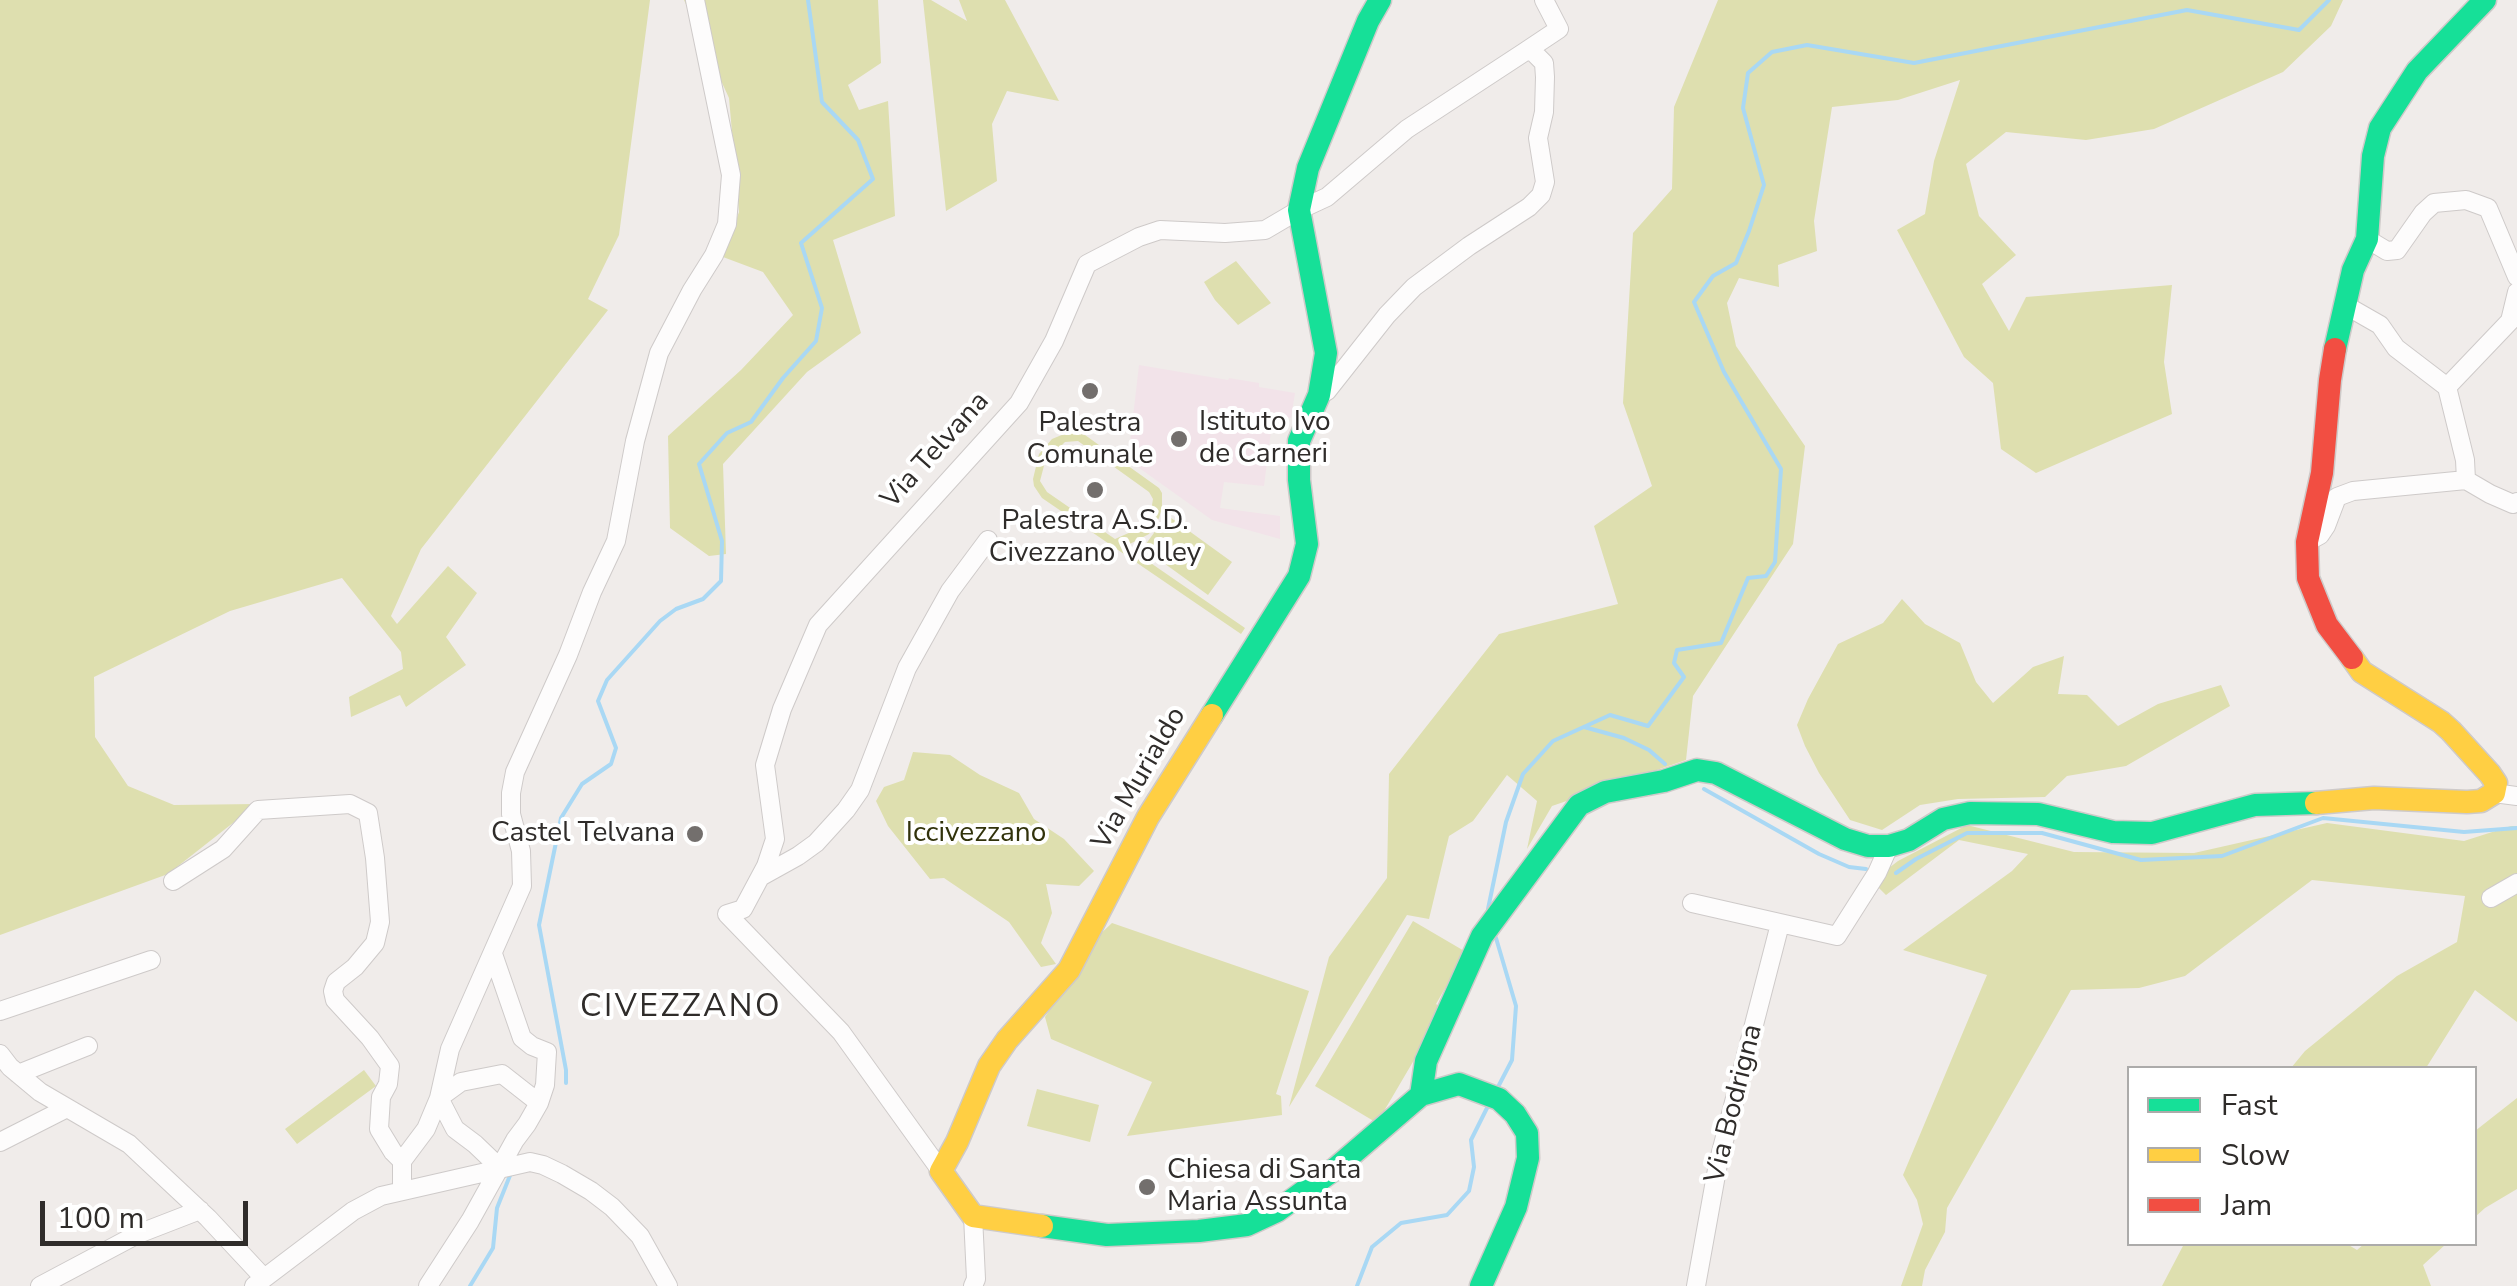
<!DOCTYPE html>
<html>
<head>
<meta charset="utf-8">
<style>
  body { margin:0 }
  #map { position:relative; width:2517px; height:1286px; overflow:hidden; background:#f0ecea; font-family:"Nunito Sans",sans-serif }
  canvas { display:block }
  .legend { position:absolute; left:2127px; top:1066px; width:350px; height:180px; box-sizing:border-box; background:#fff; border:2px solid #acabaa; margin:0; padding:12px 18px; list-style:none; font-size:30px; color:#2f2c2a }
  .legend li { display:flex; align-items:center; gap:20px; height:50px }
  .legend b { width:50px; border:2px solid #acabaa }
  .scale { position:absolute; left:40px; top:1201px; width:208px; height:45px; box-sizing:border-box; border:5px solid #2f2c2a; border-top:0; padding-left:12px; font-size:30px; line-height:35px; white-space:nowrap; color:#2f2c2a; -webkit-text-stroke:8px #fff; paint-order:stroke }
</style>
</head>
<body>
<div id="map">
<canvas width="2517" height="1286"></canvas>
<ul class="legend">
<li><b style="height:12px;background:#16e098"></b>Fast</li>
<li><b style="height:12px;background:#ffcf43"></b>Slow</li>
<li><b style="height:12px;background:#f24e42"></b>Jam</li>
</ul>
<div class="scale">100 m</div>
</div>
<script>
const ctx = document.querySelector('canvas').getContext('2d');
ctx.lineJoin = 'round';
function fill(path, color) { ctx.fillStyle = color; ctx.fill(path, 'evenodd'); }
const toPath = rows => new Path2D(rows.map(r => 'M' + r).join(''));
function strokePath(path, color, width, dash) { ctx.strokeStyle = color; ctx.lineWidth = width; ctx.lineCap = dash ? 'butt' : 'round'; ctx.setLineDash(dash || []); ctx.stroke(path); }
function label(font, color, halo, rows, align = 'center') {
  ctx.font = font + ' "Nunito Sans",sans-serif'; ctx.lineWidth = 8; ctx.setLineDash([]); ctx.textBaseline = 'middle'; ctx.strokeStyle = halo; ctx.fillStyle = color; for (const [text, x, y, turn = 0] of rows) {
    ctx.save(); ctx.translate(x, y); ctx.rotate((+turn || 0) * Math.PI / 180); ctx.textAlign = isNaN(turn) ? turn : align; if (halo) ctx.strokeText(text, 0, 0); ctx.fillText(text, 0, 0); ctx.restore();
  }
}
const education = toPath([
  [1139,365,1228,380,1229,378,1259,383,1259,387,1295,393,1291,418,1273,415,1264,486,1224,482,1220,508,1280,516,1280,539,1212,520,1128,460]
]);
const green = toPath([
  [0,0,650,0,619,235,588,299,608,310,421,549,391,616,397,624,448,566,477,593,446,637,466,665,406,707,400,695,351,717,349,697,403,669,401,652,342,578,230,611,94,677,95,737,128,786,174,805,257,804,168,874,0,935],
  [684,0,878,0,881,63,848,85,859,110,888,101,895,216,833,240,861,333,807,372,723,464,726,554,709,556,670,528,668,436,741,370,793,315,763,272,723,257,739,212,729,98],
  [923,0,931,0,967,21,959,0,1005,0,1059,101,1007,91,992,124,997,181,946,211],
  [1718,0,2343,0,2331,26,2283,72,2154,129,2086,140,2006,132,1966,164,1979,216,2016,255,1982,284,2009,331,2026,297,2172,285,2164,362,2172,414,2036,473,2001,449,1993,383,1964,357,1897,230,1925,214,1934,161,1960,80,1898,100,1832,107,1814,221,1817,251,1778,265,1779,287,1739,278,1727,303,1736,346,1805,446,1793,544,1693,696,1686,760,1552,806,1527,849,1537,801,1507,775,1473,821,1449,836,1429,919,1407,915,1289,1107,1329,957,1387,878,1389,774,1499,634,1618,604,1594,526,1652,486,1623,403,1633,233,1672,189,1674,107],
  [1236,261,1271,303,1238,325,1215,300,1204,282],
  [1069,432,1085,435,1159,488,1162,493,1162,508,1159,518,1149,534,1126,546,1245,628,1241,634,1042,498,1034,486,1033,479,1039,454,1052,439],
  [1078,441,1149,492,1153,499,1151,511,1140,528,1115,539,1047,492,1040,481,1045,462,1065,442],
  [1167,515,1232,562,1208,595,1143,548],
  [1902,599,1925,624,1960,643,1976,682,1993,703,2033,667,2064,656,2058,694,2087,695,2118,726,2158,704,2221,685,2230,706,2126,766,2067,776,2045,797,1958,799,1920,805,1882,830,1850,820,1819,773,1805,746,1797,725,1808,699,1838,644,1883,623],
  [913,752,950,755,980,775,1019,793,1034,819,1064,839,1094,871,1079,886,1046,884,1052,913,1041,943,1056,964,1041,967,1009,922,944,878,930,879,888,826,876,801,884,787,904,780],
  [2327,823,2464,841,2511,826,2517,826,2517,1022,2475,990,2426,1068,2291,1068,2305,1051,2397,976,2457,942,2465,896,2312,880,2185,976,2139,988,2071,990,1947,1208,1945,1232,1925,1270,1922,1286,1901,1286,1923,1224,1917,1200,1903,1175,1987,975,1903,950,2012,871,2028,854,1959,840,1886,895,1872,881,1898,861,1967,825,2074,852,2194,853],
  [1413,921,1466,952,1436,1004,1444,1009,1377,1123,1315,1086],
  [1112,923,1309,991,1276,1094,1281,1096,1282,1115,1127,1136,1152,1082,1051,1039,1045,1017,1094,940],
  [364,1070,376,1086,297,1144,285,1129],
  [1037,1089,1099,1105,1090,1142,1027,1126],
  [2517,1098,2517,1189,2485,1208,2475,1217,2475,1131],
  [2184,1244,2347,1244,2357,1250,2364,1244,2446,1244,2423,1265,2431,1286,2162,1286]
]);
const stream = toPath([
  [1584,727,1624,738,1649,750,1665,764],
  [1704,789,1819,854,1849,867,1866,869],
  [1896,873,1916,859,1967,833,2042,833,2141,860,2222,856,2323,818,2464,832,2517,828],
  [1488,909,1506,822,1523,774,1553,741,1610,715,1648,726,1684,677,1674,663,1677,650,1721,643,1748,578,1766,576,1775,562,1781,469,1724,372,1694,302,1713,276,1736,263,1749,231,1764,185,1743,108,1748,73,1772,52,1807,45,1914,63,2187,10,2299,30,2329,0],
  [1496,938,1516,1006,1512,1060,1498,1087],
  [566,1083,566,1070,539,925,561,818,582,784,611,764,616,748,598,701,607,680,660,621,676,609,703,599,721,581,722,541,699,464,727,433,751,422,783,378,816,341,822,308,801,243,873,179,858,140,822,102,808,0],
  [470,1286,493,1248,497,1208,511,1173],
  [1357,1286,1372,1247,1401,1223,1447,1215,1469,1191,1474,1167,1471,1140,1489,1104]
]);
const street = toPath([
  [1526,51,1559,29,1544,0],
  [2367,239,2387,251,2397,250,2423,213,2434,203,2466,200,2488,208,2517,277],
  [2345,305,2380,325,2396,348,2447,387,2465,460,2466,480],
  [2447,387,2510,321,2517,292],
  [2307,542,2320,535,2326,526,2337,497,2353,491,2466,480,2490,494,2513,504,2517,502],
  [2494,793,2517,796],
  [762,876,798,856,816,843,846,810,860,790,907,668,950,591,988,540],
  [173,881,223,849,258,810,350,804,368,813,375,858,380,922,375,943,355,967,336,982,333,991,335,1000,370,1038,390,1066,388,1084,381,1097,379,1129,393,1152,402,1161],
  [2491,898,2517,883],
  [1692,903,1837,936,1877,873,1889,846],
  [0,1011,151,960],
  [0,1054,10,1067,40,1092,129,1144,208,1218,264,1278],
  [18,1074,88,1046],
  [0,1142,67,1108],
  [500,1168,475,1144,455,1129,439,1098,450,1049,522,886,521,851,511,814,511,793,515,772,568,655,592,592,616,541,635,441,659,353,692,290,714,255,727,224,731,175,695,0],
  [941,1171,841,1032,727,914,743,909,766,866,775,839,765,765,782,709,818,625,1019,403,1054,341,1087,264,1139,237,1160,230,1225,233,1265,230,1299,210,1327,197,1407,129,1526,51,1533,52,1544,63,1545,77,1544,112,1538,138,1545,182,1541,195,1529,207,1469,246,1414,287,1387,315,1327,391,1319,395],
  [402,1190,402,1161,426,1129,439,1098,461,1082,502,1074,539,1103],
  [973,1216,976,1279,973,1286],
  [40,1286,138,1234,200,1210],
  [254,1286,353,1211,381,1196,530,1162,543,1165,562,1174,591,1191,612,1207,640,1236,668,1286],
  [428,1286,470,1221,515,1140,527,1124,539,1103,545,1085,547,1052,532,1046,522,1038,493,954],
  [1696,1286,1718,1164,1780,924]
]);
const fast = toPath([
  [2335,349,2353,270,2367,239,2373,156,2380,128,2417,71,2485,0],
  [1212,715,1299,576,1307,544,1299,480,1299,441,1319,395,1326,353,1299,210,1308,168,1368,21,1380,0],
  [1421,1095,1426,1061,1482,936,1579,805,1605,792,1664,781,1697,770,1716,773,1845,839,1868,846,1889,846,1909,840,1943,819,1970,813,2038,814,2113,832,2152,833,2255,805,2316,803],
  [1042,1226,1107,1235,1199,1231,1247,1225,1277,1211,1336,1168,1421,1095,1459,1084,1499,1099,1515,1114,1527,1133,1528,1158,1516,1207,1481,1286]
]);
const slow = toPath([
  [2316,803,2374,798,2467,802,2481,801,2494,793,2496,783,2490,774,2451,731,2441,722,2362,672,2352,658],
  [1042,1226,973,1216,941,1171,957,1142,989,1066,1007,1040,1069,970,1148,817,1212,715]
]);
const jam = toPath([
  [2335,349,2330,380,2322,473,2307,542,2308,578,2327,625,2352,658]
]);
const markers = [
  [1090,391,10,"#736f6d"],
  [1179,439,10,"#736f6d"],
  [1095,490,10,"#736f6d"],
  [695,834,10,"#736f6d"],
  [1147,1187,10,"#736f6d"]
];
const poiNames = [
  ["Istituto Ivo",1199,423],
  ["de Carneri",1199,455],
  ["Palestra",1090,424,"center"],
  ["Comunale",1090,456,"center"],
  ["Palestra A.S.D.",1095,522,"center"],
  ["Civezzano Volley",1095,554,"center"],
  ["Castel Telvana",675,834,"right"],
  ["Chiesa di Santa",1167,1171],
  ["Maria Assunta",1167,1203]
];
const streetNames = [
  ["Via Telvana",936,451,-48],
  ["Via Murialdo",1140,779,-60],
  ["Via Bodrigna",1735,1104,-76]
];
const parkNames = [
  ["Iccivezzano",976,834]
];
const quarterNames = [
  ["CIVEZZANO",681,1008]
];
fill(education, '#f2e3e9');
fill(green, '#dedfaf');
strokePath(stream, '#a9d8f4', 4);
strokePath(street, '#cecac9', 20);
strokePath(fast, '#cecac9', 25);
strokePath(slow, '#cecac9', 25);
strokePath(jam, '#cecac9', 25);
strokePath(street, '#fdfcfc', 18);
strokePath(fast, '#16e098', 22);
strokePath(slow, '#ffcf43', 22);
strokePath(jam, '#f24e42', 22);
for (const [x, y, r, color] of markers) { const dot = new Path2D(); dot.arc(x, y, r, 0, 2 * Math.PI); ctx.fillStyle = color; ctx.fill(dot); strokePath(dot, '#fff', 4); }
label('28px', '#2f2c2a', '#fff', poiNames, 'left');
label('28px', '#2f2c2a', '#fff', streetNames);
label('28px', '#31320b', '#fff', parkNames);
ctx.letterSpacing = '2.5px';
label('32px', '#2f2c2a', '#fff', quarterNames);
ctx.letterSpacing = '0px';
</script>
</body>
</html>
